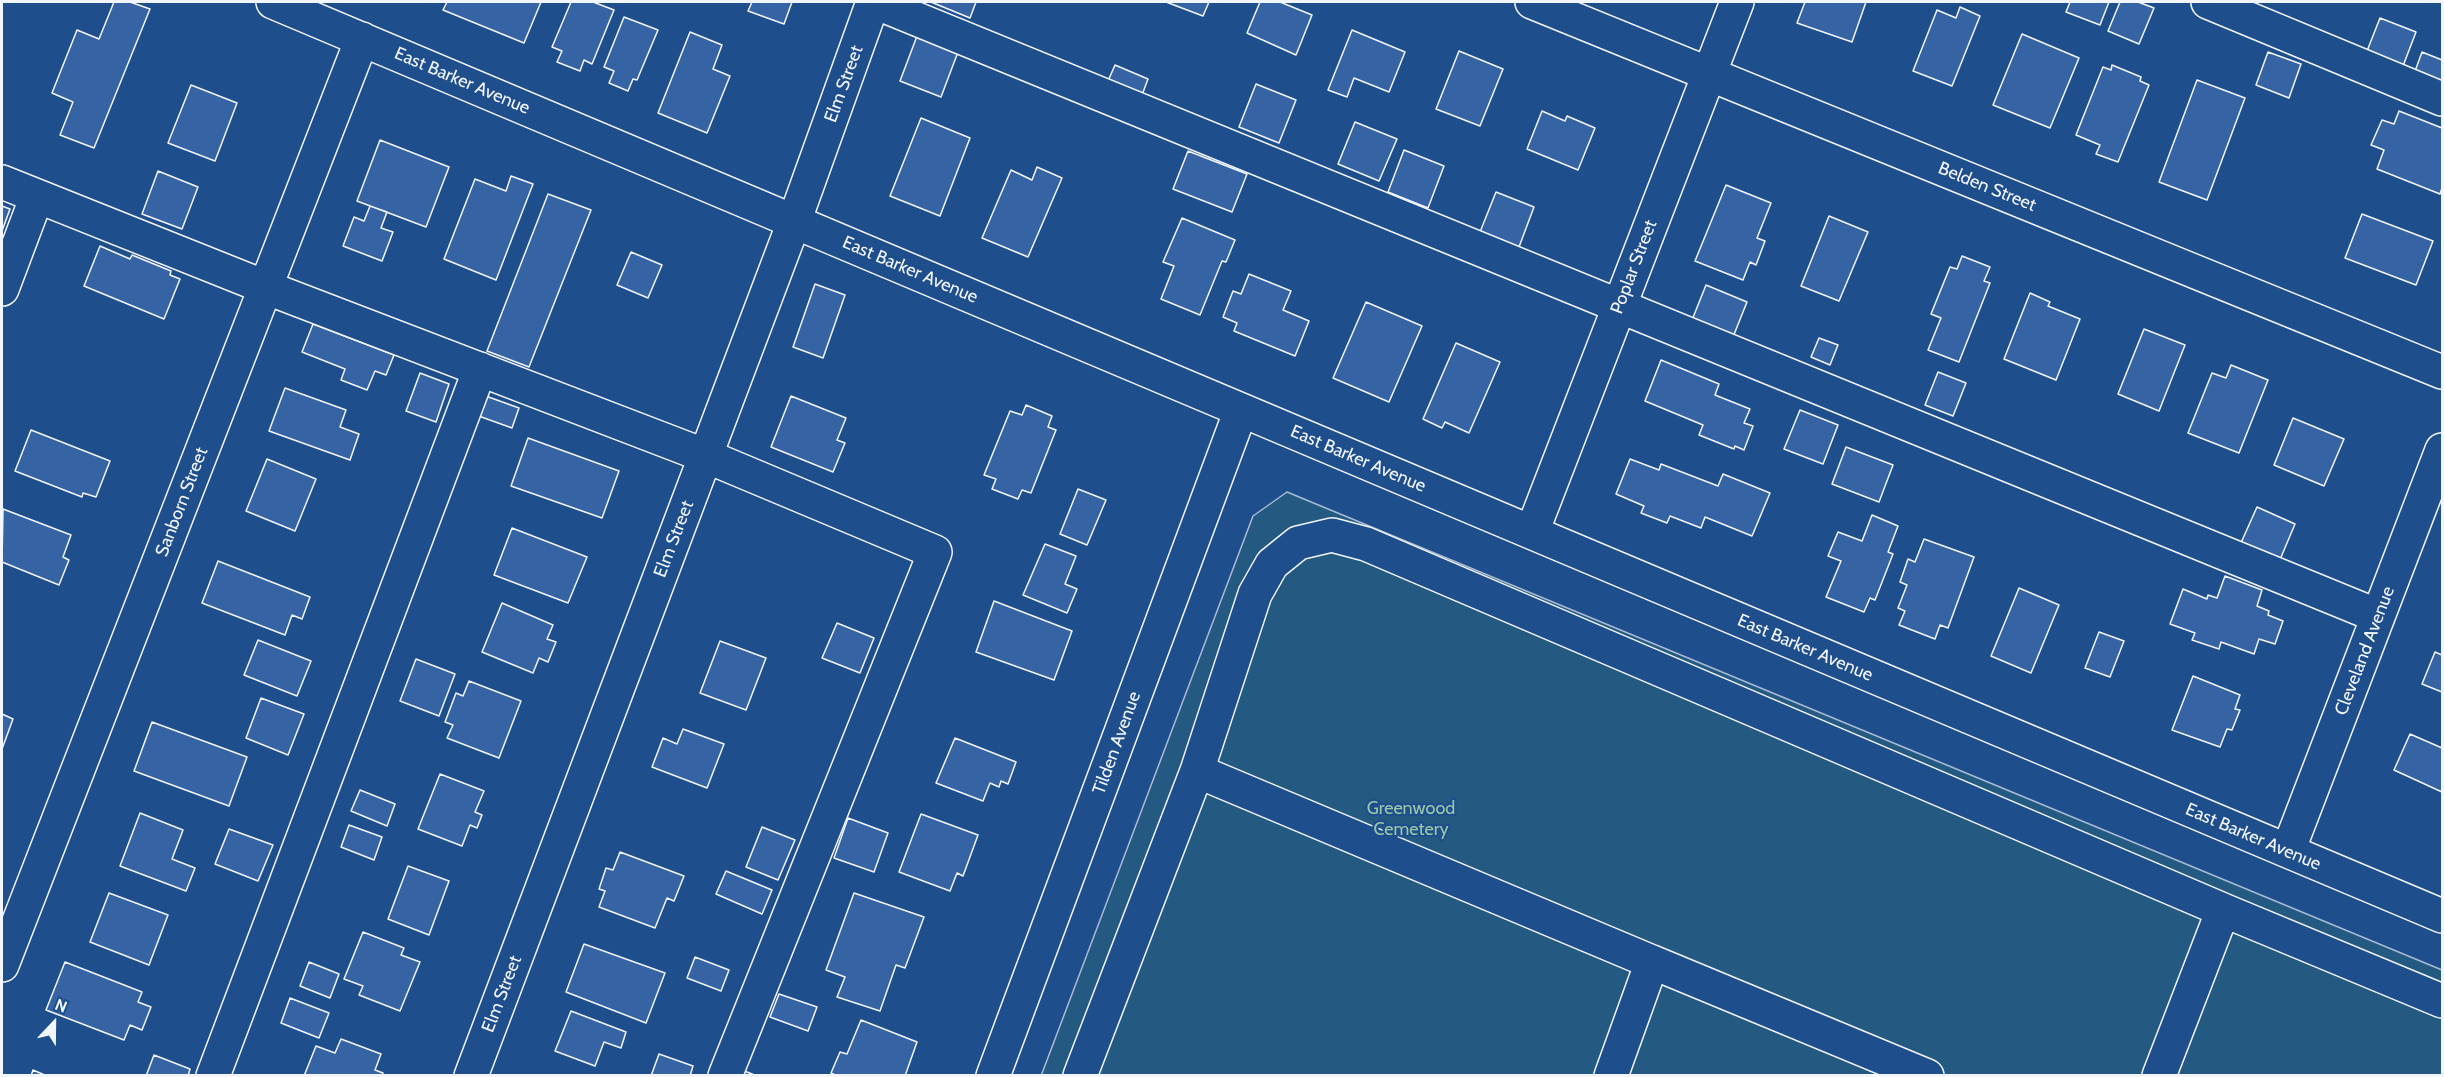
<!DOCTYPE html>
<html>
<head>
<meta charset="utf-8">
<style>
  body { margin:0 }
  #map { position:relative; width:2444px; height:1077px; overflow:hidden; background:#1f4e8c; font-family:Cabin,sans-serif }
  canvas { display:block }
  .frame { position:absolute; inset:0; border:3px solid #f2f6ff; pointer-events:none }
  .north { position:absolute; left:24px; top:993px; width:60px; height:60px; -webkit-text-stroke:4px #1f4e8c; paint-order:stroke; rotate:22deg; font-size:16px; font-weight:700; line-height:24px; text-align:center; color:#f2f6ff }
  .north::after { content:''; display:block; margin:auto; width:21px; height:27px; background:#f2f6ff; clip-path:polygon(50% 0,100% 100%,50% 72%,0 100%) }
</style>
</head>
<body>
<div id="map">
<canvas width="2444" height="1077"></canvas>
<div class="frame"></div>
<div class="north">N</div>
</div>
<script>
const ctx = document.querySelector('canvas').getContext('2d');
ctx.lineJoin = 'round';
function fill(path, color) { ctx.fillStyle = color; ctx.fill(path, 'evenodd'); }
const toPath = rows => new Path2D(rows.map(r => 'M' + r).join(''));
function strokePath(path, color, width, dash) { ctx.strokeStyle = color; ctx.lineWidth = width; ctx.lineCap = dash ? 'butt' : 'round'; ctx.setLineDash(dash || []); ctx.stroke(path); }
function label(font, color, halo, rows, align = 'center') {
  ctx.font = font + ' Cabin,sans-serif'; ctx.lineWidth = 4.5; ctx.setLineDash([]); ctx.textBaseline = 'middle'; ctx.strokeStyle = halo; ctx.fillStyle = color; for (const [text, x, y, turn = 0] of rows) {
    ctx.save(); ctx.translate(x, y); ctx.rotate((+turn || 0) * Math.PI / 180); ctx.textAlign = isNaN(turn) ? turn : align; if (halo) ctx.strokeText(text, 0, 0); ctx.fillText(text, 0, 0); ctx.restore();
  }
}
const green = toPath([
  [1287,492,2442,970,2442,1075,1041,1076,1253,516,1287,492]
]);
const building = toPath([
  [114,2,130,2,150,9,94,148,60,135,73,102,52,93,77,30,99,39,114,2],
  [447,2,541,2,524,43,443,10,447,2],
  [571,2,593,2,614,10,592,64,584,60,580,71,557,62,562,51,552,47,571,2],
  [752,2,792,2,784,24,748,11,752,2],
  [931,2,976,2,970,18,931,2],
  [1166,2,1209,2,1203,16,1166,2],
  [1260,2,1280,2,1312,15,1296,55,1247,33,1260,2],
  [1805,2,1866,2,1852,42,1797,23,1805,2],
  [2070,2,2109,2,2100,25,2066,12,2070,2],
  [2120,2,2138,2,2154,8,2139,44,2108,31,2120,2],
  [1960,7,1980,16,1952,86,1913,71,1937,10,1956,18,1960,7],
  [624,17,658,30,637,80,633,79,628,91,609,83,614,71,604,67,624,17],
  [2380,18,2416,32,2403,66,2367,51,2380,18],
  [1352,30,1405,52,1389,92,1354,78,1347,97,1328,90,1352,30],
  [690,32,722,45,713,69,730,76,707,133,658,113,690,32],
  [2022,34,2079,58,2050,128,1993,105,2022,34],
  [917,36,958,52,941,97,900,81,917,36],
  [1459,51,1503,69,1480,126,1436,109,1459,51],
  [2268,52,2301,64,2289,98,2256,85,2268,52],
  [2422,52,2442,60,2442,85,2414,74,2422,52],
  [1115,65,1148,79,1142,95,1108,81,1115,65],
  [2112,65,2141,77,2140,81,2149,85,2118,162,2096,154,2100,145,2076,135,2103,67,2111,70,2112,65],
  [2197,80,2245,98,2207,200,2159,182,2197,80],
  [1256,84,1296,100,1279,143,1239,127,1256,84],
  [191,85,237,103,215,161,168,143,191,85],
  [1542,111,1565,121,1567,116,1595,128,1578,170,1527,149,1542,111],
  [2399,111,2442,128,2442,188,2440,194,2377,169,2384,150,2371,145,2382,120,2394,124,2399,111],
  [921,118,970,138,940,216,890,196,921,118],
  [1355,122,1397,139,1379,181,1338,164,1355,122],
  [380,140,449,167,426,227,357,201,380,140],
  [1404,150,1444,166,1428,208,1388,192,1404,150],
  [1188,151,1247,174,1232,212,1173,189,1188,151],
  [1037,167,1062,178,1028,257,982,238,1011,170,1032,180,1037,167],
  [158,171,198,187,182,229,142,214,158,171],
  [511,176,533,184,496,280,444,259,475,179,506,191,511,176],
  [1726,185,1771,203,1757,238,1765,241,1756,265,1750,262,1743,280,1695,261,1726,185],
  [1496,192,1534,207,1519,247,1480,232,1496,192],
  [548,194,591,210,529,367,487,351,548,194],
  [2,206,10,209,2,231,2,206],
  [370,206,387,212,381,228,393,232,382,261,343,246,354,217,364,221,370,206],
  [2362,214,2433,241,2416,285,2345,258,2362,214],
  [1829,216,1868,232,1839,301,1801,286,1829,216],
  [1182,218,1235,240,1226,262,1222,261,1200,315,1161,299,1174,266,1163,262,1182,218],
  [100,246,130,259,132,255,171,271,170,275,180,279,164,319,84,286,100,246],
  [631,252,662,265,648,298,617,285,631,252],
  [1962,256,1990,267,1984,281,1990,283,1959,362,1928,350,1941,318,1931,314,1950,267,1957,269,1962,256],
  [1249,274,1291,291,1283,310,1309,321,1295,356,1234,331,1237,323,1223,317,1233,291,1241,294,1249,274],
  [815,284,845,295,823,358,793,347,815,284],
  [1706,285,1747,302,1733,337,1692,320,1706,285],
  [2030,293,2050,302,2048,306,2080,319,2056,380,2004,359,2030,293],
  [1366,302,1422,326,1389,402,1333,378,1366,302],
  [313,324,394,355,386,375,375,371,367,390,341,380,345,369,302,352,313,324],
  [2144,329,2185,345,2159,411,2118,394,2144,329],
  [1819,338,1838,345,1830,365,1811,357,1819,338],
  [1456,343,1500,362,1469,433,1445,422,1442,428,1423,419,1456,343],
  [1661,360,1719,384,1715,395,1750,409,1744,423,1753,426,1744,450,1735,446,1734,449,1699,435,1703,425,1645,401,1661,360],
  [2231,365,2268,380,2239,453,2188,433,2212,373,2226,378,2231,365],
  [1938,372,1966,383,1953,416,1925,405,1938,372],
  [420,373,449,384,436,422,406,411,420,373],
  [285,388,346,410,340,427,359,434,350,460,269,431,285,388],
  [483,395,519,408,512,428,476,415,483,395],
  [791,396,846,418,837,440,845,443,833,472,771,447,791,396],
  [1026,405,1052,416,1048,427,1056,430,1031,493,1022,490,1018,499,992,489,996,479,984,475,1010,411,1022,415,1026,405],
  [1800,410,1838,425,1823,464,1784,449,1800,410],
  [2293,418,2344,439,2324,486,2274,465,2293,418],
  [31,430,110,461,96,497,83,493,82,497,15,471,31,430],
  [528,438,619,471,602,518,511,486,528,438],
  [1846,447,1893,465,1879,502,1832,484,1846,447],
  [267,459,316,479,295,531,246,511,267,459],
  [1630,459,1659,470,1661,464,1718,486,1723,474,1770,493,1752,536,1705,517,1701,528,1670,516,1667,523,1641,513,1644,506,1616,494,1630,459],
  [1078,489,1106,500,1087,545,1060,534,1078,489],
  [2257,507,2295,524,2279,562,2240,545,2257,507],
  [3,509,71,535,63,557,69,560,59,585,2,562,3,509],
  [1872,515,1898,526,1888,552,1893,554,1875,600,1870,598,1864,612,1826,597,1841,561,1828,556,1838,532,1862,541,1872,515],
  [512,528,587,557,568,603,494,575,512,528],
  [1924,539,1974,557,1948,628,1940,625,1935,639,1899,625,1905,611,1898,608,1907,585,1900,582,1908,559,1915,562,1924,539],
  [1045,544,1076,556,1065,584,1077,589,1067,613,1023,595,1045,544],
  [218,561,310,597,302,619,292,615,285,635,202,603,218,561],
  [2225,576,2262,590,2257,606,2269,611,2268,615,2283,621,2275,644,2259,639,2254,654,2221,642,2219,649,2192,640,2195,633,2170,624,2183,589,2207,599,2208,595,2217,598,2225,576],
  [2019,588,2059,605,2031,673,1991,656,2019,588],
  [994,601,1072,631,1054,680,976,652,994,601],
  [502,603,553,625,547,639,556,642,548,662,539,658,533,673,482,652,502,603],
  [837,623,874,638,860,673,822,658,837,623],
  [2099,632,2124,641,2110,677,2085,668,2099,632],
  [258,640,311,661,297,696,244,675,258,640],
  [720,641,766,658,746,710,700,693,720,641],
  [2435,652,2442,655,2442,692,2422,684,2435,652],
  [416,659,455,674,439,716,400,701,416,659],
  [2193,676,2240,695,2235,709,2240,710,2232,730,2227,729,2220,747,2172,730,2193,676],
  [469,681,521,701,499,758,447,738,453,725,445,722,456,693,463,696,469,681],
  [261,698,304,714,288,755,246,738,261,698],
  [2,714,13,719,2,749,2,714],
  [152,722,247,757,229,806,134,771,152,722],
  [683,729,724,744,707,788,652,767,663,738,677,744,683,729],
  [2410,734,2442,748,2442,792,2394,770,2410,734],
  [955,738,1016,762,1008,784,1001,781,999,787,990,783,983,801,936,783,955,738],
  [440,774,484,791,475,812,482,815,477,828,470,825,462,846,418,829,440,774],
  [360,790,395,804,387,826,351,811,360,790],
  [140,813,183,830,172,859,195,868,186,891,120,866,140,813],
  [921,814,978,835,963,876,957,873,950,891,899,872,921,814],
  [848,818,888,833,874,872,834,858,848,818],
  [349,825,382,837,374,860,341,847,349,825],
  [762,827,795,840,778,880,746,867,762,827],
  [229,829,273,845,258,881,215,864,229,829],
  [620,852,684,876,674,901,667,898,655,928,599,907,605,891,599,889,606,868,613,870,620,852],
  [408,866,449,881,429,935,388,919,408,866],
  [726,871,772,890,762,914,716,894,726,871],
  [109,893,168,915,149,965,90,942,109,893],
  [854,893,924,917,905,968,896,965,880,1011,837,997,845,977,826,970,854,893],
  [363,932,404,948,401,955,420,962,400,1011,359,995,363,986,344,979,363,932],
  [584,944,665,973,646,1023,566,992,584,944],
  [695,957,729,970,721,991,687,978,695,957],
  [65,962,142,992,138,1002,151,1007,142,1030,130,1025,124,1040,46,1010,65,962],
  [309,962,339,974,330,998,300,986,309,962],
  [779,994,817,1007,808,1031,770,1017,779,994],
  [290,998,329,1013,319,1038,281,1023,290,998],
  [571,1011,626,1032,621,1048,604,1042,595,1066,555,1051,571,1011],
  [861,1020,917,1042,905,1076,837,1076,831,1073,840,1052,847,1054,861,1020],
  [341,1039,381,1054,375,1070,383,1073,382,1076,304,1076,316,1046,335,1053,341,1039],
  [659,1054,693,1066,690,1076,651,1076,659,1054],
  [154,1055,190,1069,188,1076,146,1076,154,1055],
  [737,1068,757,1076,735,1076,737,1068],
  [33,1070,47,1076,31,1076,33,1070]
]);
const minor = toPath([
  [273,2,2442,916],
  [875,2,2378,616],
  [1532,2,2442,372],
  [2208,2,2442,99],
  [2,182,265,287,706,456,935,552,725,1076],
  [2,289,37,196],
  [1532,532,1737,2],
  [1197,771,1652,962,1611,1076],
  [2288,851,2442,450],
  [2223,910,2442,1001],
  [1652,962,1927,1076],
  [2,965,362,39],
  [213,1076,480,369],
  [471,1076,794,222,873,2],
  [993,1076,1241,410],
  [1080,1076,1197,771,1255,594,1272,564,1298,543,1332,535,1366,544,2223,910,2159,1076]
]);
const streetNames = [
  ["East Barker Avenue",462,81,23],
  ["Elm Street",844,84,-70],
  ["Belden Street",1987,187,22],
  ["Poplar Street",1634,267,-69],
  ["East Barker Avenue",910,270,23],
  ["East Barker Avenue",1358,459,23],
  ["Sanborn Street",182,502,-69],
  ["Elm Street",674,539,-69],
  ["East Barker Avenue",1805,648,23],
  ["Cleveland Avenue",2365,651,-69],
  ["Tilden Avenue",1117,743,-70],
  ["East Barker Avenue",2253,837,23],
  ["Elm Street",502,994,-69]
];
const parkNames = [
  ["Greenwood",1411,809],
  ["Cemetery",1411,830]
];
fill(green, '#245a82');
strokePath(green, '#a8bbd7', 1.5);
fill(building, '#3563a3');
strokePath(building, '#f2f6ff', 1.5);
strokePath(minor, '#f2f6ff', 36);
strokePath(minor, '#1f4e8c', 33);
label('18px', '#f2f6ff', '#1f4e8c', streetNames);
label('18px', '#97c8a6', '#1f4e8c', parkNames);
</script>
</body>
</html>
